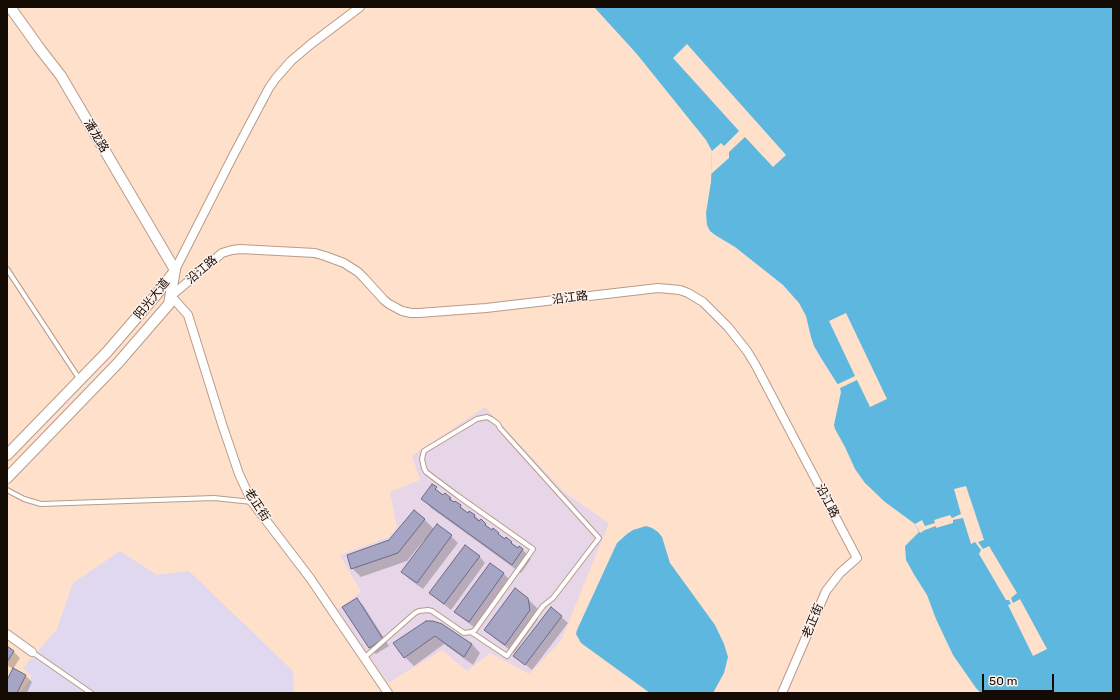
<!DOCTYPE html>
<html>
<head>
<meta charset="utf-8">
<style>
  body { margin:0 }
  #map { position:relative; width:1120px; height:700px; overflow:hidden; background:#fee0cb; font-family:Rubik,sans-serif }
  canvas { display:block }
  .frame { position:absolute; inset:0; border:8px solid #150b05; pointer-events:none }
  .scale { position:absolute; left:982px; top:674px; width:72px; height:18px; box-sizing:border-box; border:2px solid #150b05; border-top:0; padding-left:5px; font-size:12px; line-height:14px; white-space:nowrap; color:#150b05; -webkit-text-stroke:3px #fef1e9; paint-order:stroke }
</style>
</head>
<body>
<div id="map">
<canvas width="1120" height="700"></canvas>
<div class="frame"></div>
<div class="scale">50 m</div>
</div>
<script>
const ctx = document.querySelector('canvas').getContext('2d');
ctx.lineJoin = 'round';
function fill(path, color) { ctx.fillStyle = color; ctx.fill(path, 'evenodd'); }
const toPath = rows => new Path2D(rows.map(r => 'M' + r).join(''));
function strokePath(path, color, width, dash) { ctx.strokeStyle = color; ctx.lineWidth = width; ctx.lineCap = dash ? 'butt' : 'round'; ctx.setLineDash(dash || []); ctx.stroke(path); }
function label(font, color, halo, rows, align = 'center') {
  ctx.font = font + ' Rubik,"Noto Sans SC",sans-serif'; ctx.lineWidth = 3; ctx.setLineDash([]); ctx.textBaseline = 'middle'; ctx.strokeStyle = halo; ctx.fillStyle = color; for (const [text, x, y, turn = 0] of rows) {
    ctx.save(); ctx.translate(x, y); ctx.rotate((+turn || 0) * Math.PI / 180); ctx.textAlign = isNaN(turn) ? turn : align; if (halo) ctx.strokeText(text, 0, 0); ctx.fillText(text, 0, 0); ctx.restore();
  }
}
const commercial = toPath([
  [485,407,565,493,609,523,561,641,529,674,490,653,467,671,442,650,388,683,337,610,361,592,340,555,389,537,397,527,390,492,420,480,412,456]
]);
const education = toPath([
  [120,551,157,575,189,571,293,671,294,693,20,693,32,676,23,668,57,629,73,583]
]);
const water = toPath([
  [594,7,1113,7,1113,693,981,693,976,688,953,655,936,619,927,595,915,576,906,560,905,546,919,532,915,524,885,502,865,483,855,469,845,447,835,429,834,425,841,392,840,388,821,358,814,346,811,337,806,316,799,303,783,285,735,247,715,235,710,231,707,225,706,213,711,182,712,151,706,140,636,53],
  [646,526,652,528,658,532,662,537,670,563,707,614,715,625,724,644,728,657,724,673,713,693,650,693,581,643,576,634,577,630,617,543,627,534,633,530]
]);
const pier = toPath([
  [687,44,786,155,773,167,745,137,729,152,729,158,711,174,712,151,721,143,724,146,739,131,673,58],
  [846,313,887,399,870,407,857,380,838,389,840,393,838,393,836,385,855,376,829,321],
  [966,486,984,540,978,542,983,549,989,546,1017,593,1011,598,1013,603,1020,599,1047,649,1033,656,1008,605,1011,604,1009,600,1006,600,979,554,981,550,975,542,971,544,963,518,953,520,953,523,936,528,936,526,925,530,920,533,915,524,922,520,925,526,935,523,934,520,950,515,952,518,961,514,954,489]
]);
const shadow = toPath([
  [433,486,444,496,450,498,455,503,460,506,468,514,475,516,492,531,498,533,505,540,511,543,518,549,520,547,523,550,531,559,521,573,431,508,423,499],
  [414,511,425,520,434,529,437,526,451,536,458,543,423,589,409,579,403,572,425,541,424,540,407,561,361,577,352,568,390,541],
  [479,556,485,563,451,610,437,599,430,593],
  [490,564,504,574,510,580,475,628,462,618,455,611],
  [356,599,363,605,389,646,376,654,369,648],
  [528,599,537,608,538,619,514,653,494,638,486,630],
  [551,608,568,623,532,670,515,656],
  [433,622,472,644,480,653,473,665,444,644,414,666,405,657],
  [7,647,14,652,20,658,13,669,7,665],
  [26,676,32,682,27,693,7,693,7,682]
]);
const building = toPath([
  [432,484,437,487,435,489,443,495,445,493,451,498,449,499,454,502,455,501,461,505,460,507,468,513,469,511,475,515,474,517,479,521,481,519,486,524,485,525,492,530,493,528,499,533,498,534,505,539,506,537,512,542,511,543,518,548,519,546,523,549,512,565,421,499,432,484],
  [414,510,425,519,398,553,351,569,347,555,389,540,414,510],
  [437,524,452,535,417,583,401,572,437,524],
  [465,545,480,556,444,604,429,593,465,545],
  [490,563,504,573,469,622,454,612,490,563],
  [515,588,528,598,530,610,505,645,484,630,515,588],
  [357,598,383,639,369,648,342,607,357,598],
  [551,607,562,616,525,665,513,656,551,607],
  [426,621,433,621,442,624,472,644,464,657,435,636,404,658,393,643,426,621],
  [7,646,14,651,7,662,7,646],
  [13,668,26,675,17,693,7,693,7,680,13,668]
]);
const service = toPath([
  [7,269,80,380],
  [7,490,24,499,41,504,214,498,252,502],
  [32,652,91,693],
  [364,658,415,613,419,611,428,610,432,611,464,633,471,632,475,630,533,549,458,496,426,472,424,468,422,459,424,451,477,419,487,417,491,419,498,424,500,428,599,538,553,598,543,606,507,656,471,632]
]);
const minor = toPath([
  [175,270,234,154,269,88,276,78,291,61,311,44,360,7],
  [7,634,32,652],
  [388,693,310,578,252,502,239,474,222,424,188,315,171,296,222,253,232,250,240,249,315,253,325,256,344,263,358,272,364,278,384,300,389,304,402,311,411,313,419,313,486,308,658,288,680,290,688,293,703,302,728,327,747,351,755,364,857,558,840,573,826,591,782,693]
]);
const tertiary = toPath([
  [10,7,40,49,61,76,175,270],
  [7,455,107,352,157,294,174,272],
  [7,478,118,363,169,304,175,270]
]);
const streetNames = [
  ["潘龙路",96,136,59],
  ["沿江路",202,270,-40],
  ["沿江路",570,298,-7],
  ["阳光大道",152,299,-51],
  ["沿江路",827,501,62],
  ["老正街",257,505,57],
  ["老正街",813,621,-67]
];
fill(commercial, '#e7d6e8');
fill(education, '#e0d8ee');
fill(water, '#5eb7df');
fill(pier, '#fee0cb');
fill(shadow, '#0003');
fill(building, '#a6a5c3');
strokePath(building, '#6c6b87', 1);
strokePath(service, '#b89c89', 6);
strokePath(minor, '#b89c89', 10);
strokePath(tertiary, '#b89c89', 12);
strokePath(service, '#fff', 4);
strokePath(minor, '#fff', 8);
strokePath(tertiary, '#fff', 10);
label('12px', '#150b05', '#fef1e9', streetNames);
</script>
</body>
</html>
